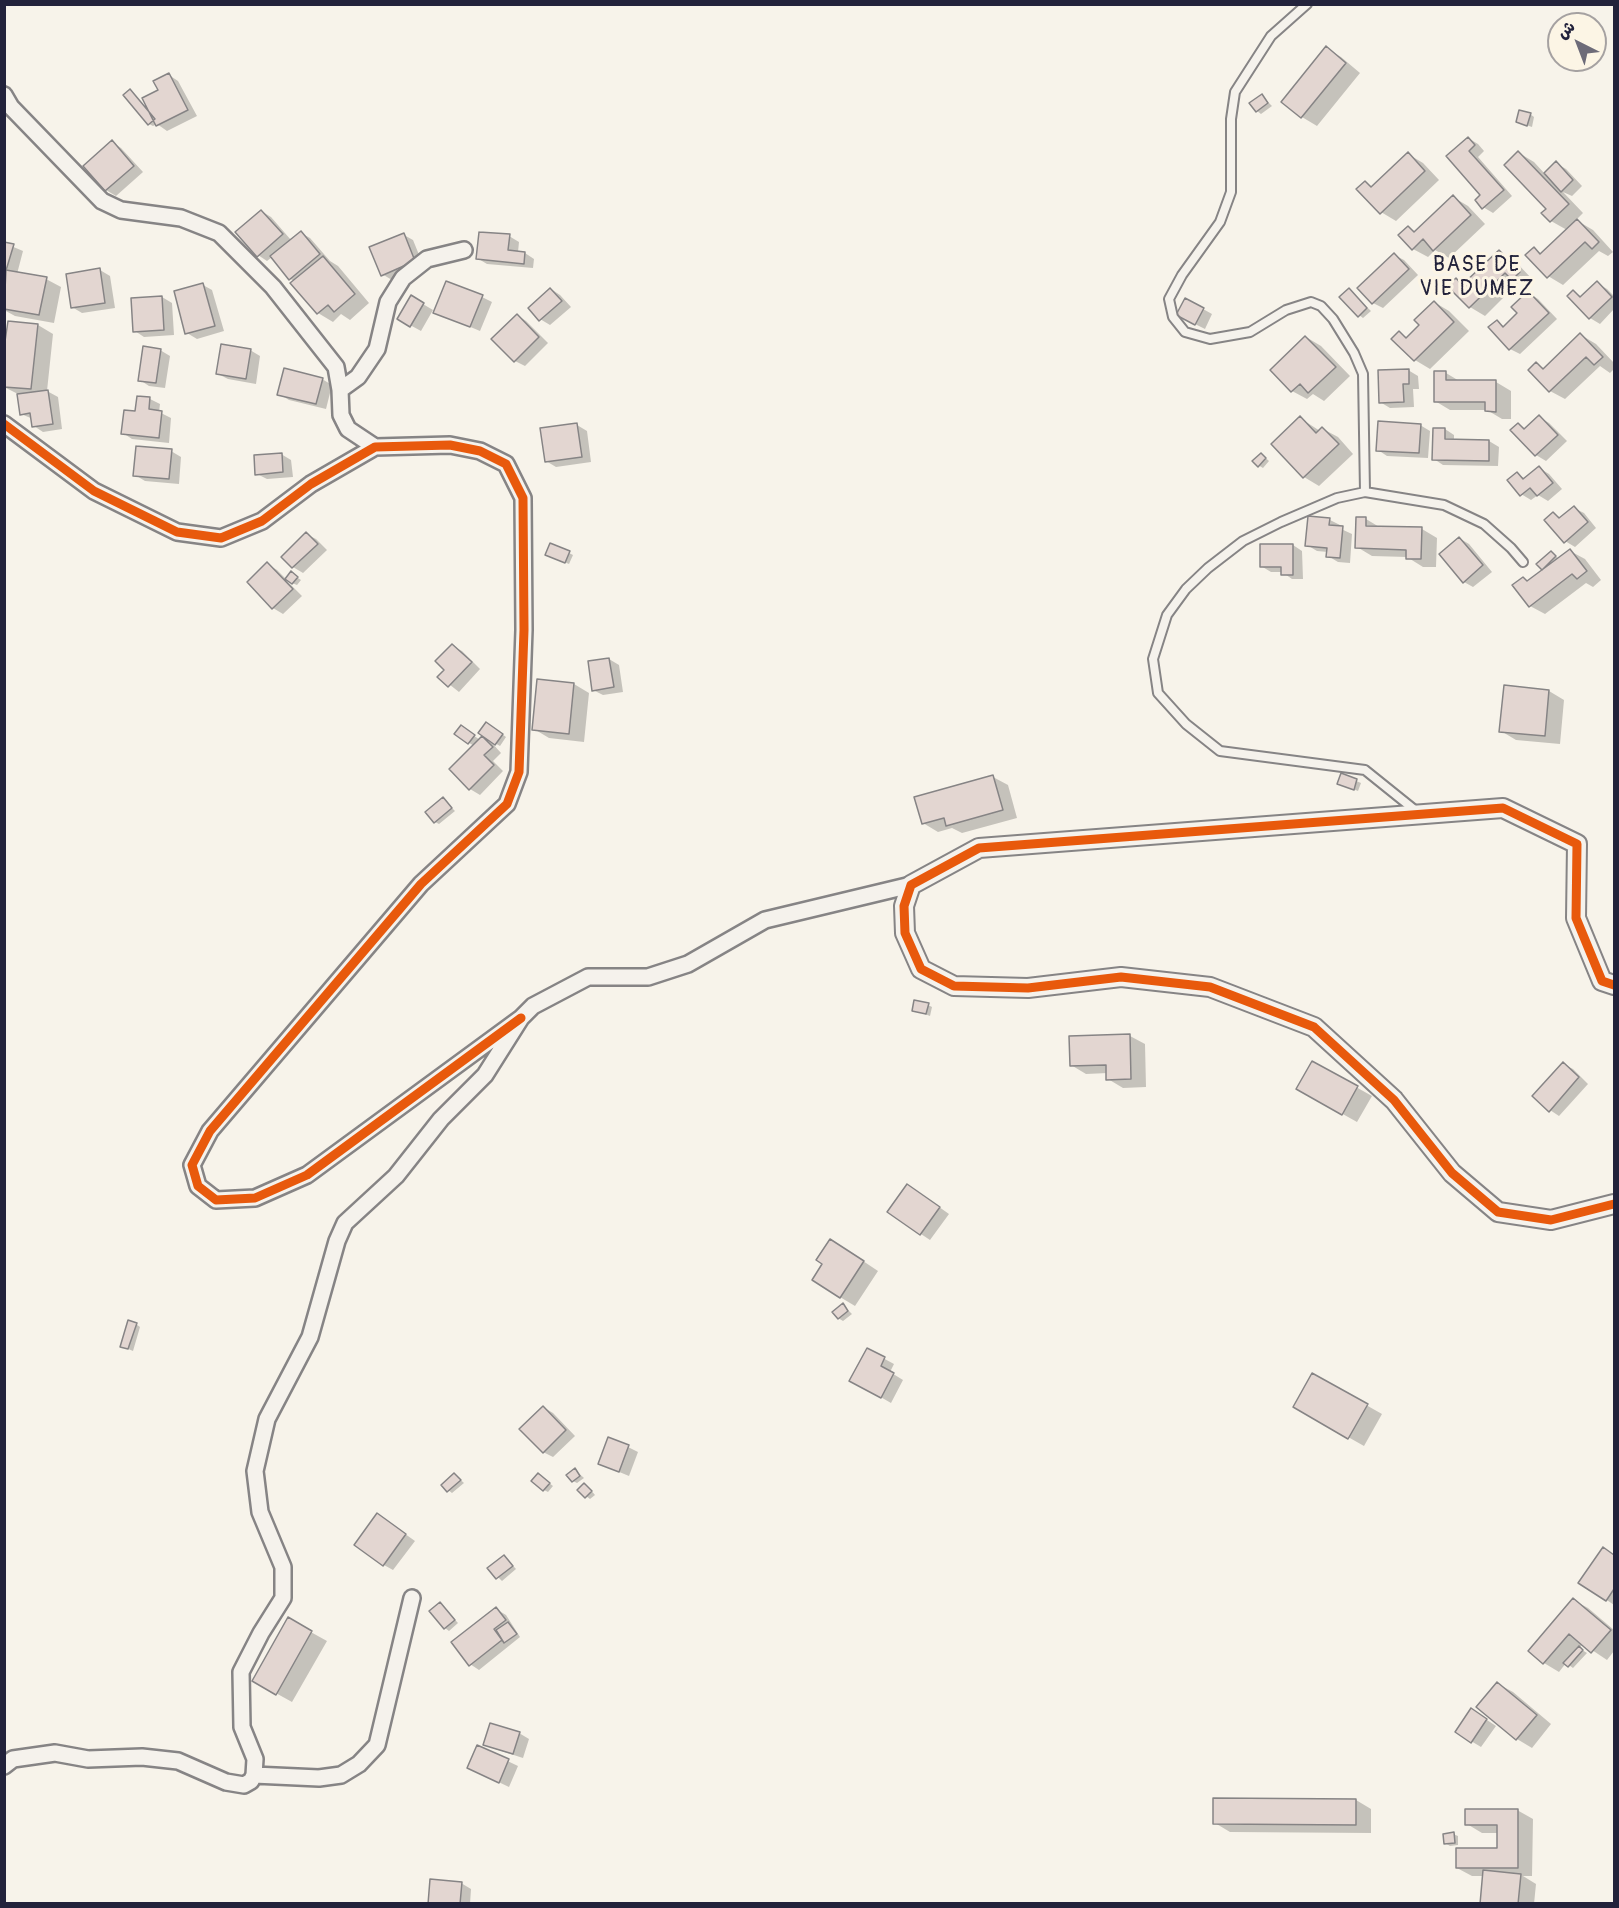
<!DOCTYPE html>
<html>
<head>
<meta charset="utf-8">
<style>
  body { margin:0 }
  #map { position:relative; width:1619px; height:1908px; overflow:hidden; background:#f7f3ea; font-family:Pangolin,"Playpen Sans Arabic",sans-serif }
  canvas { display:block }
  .frame { position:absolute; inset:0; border:6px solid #22223b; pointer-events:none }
  .north { position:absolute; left:1547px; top:12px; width:60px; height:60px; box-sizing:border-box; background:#fcf5e5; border:2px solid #a5a1a1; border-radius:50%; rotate:318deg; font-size:16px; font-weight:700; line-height:24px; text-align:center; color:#22223b }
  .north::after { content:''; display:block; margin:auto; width:21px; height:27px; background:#6d6b78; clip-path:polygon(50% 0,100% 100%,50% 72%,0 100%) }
</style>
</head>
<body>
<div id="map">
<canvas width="1619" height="1908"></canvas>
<div class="frame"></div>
<div class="north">ش</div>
</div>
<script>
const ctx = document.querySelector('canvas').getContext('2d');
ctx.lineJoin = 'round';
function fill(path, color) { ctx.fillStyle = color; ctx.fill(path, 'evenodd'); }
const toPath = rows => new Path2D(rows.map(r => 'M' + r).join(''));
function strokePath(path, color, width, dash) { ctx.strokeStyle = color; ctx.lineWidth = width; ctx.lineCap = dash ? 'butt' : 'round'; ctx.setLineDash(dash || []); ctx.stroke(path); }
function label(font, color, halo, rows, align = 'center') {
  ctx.font = font + ' Pangolin,sans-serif'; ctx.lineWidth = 6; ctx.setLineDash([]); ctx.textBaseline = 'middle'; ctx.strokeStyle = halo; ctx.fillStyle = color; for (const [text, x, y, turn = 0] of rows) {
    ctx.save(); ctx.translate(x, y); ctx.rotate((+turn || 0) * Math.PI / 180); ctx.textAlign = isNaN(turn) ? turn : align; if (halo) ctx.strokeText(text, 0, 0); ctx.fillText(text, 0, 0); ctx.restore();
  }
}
const shadow = toPath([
  [1326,48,1341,57,1360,73,1317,126,1302,117,1283,102],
  [169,75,178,81,197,116,167,131,157,124,153,126,149,124,130,91,134,94,150,114],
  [1262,96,1272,106,1261,114,1257,111],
  [1530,114,1534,117,1532,127,1517,122],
  [1468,138,1478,144,1484,151,1478,157,1512,196,1493,213,1483,207,1482,195,1448,156],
  [112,142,121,148,143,172,116,196,106,190],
  [1519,153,1534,162,1545,174,1556,163,1566,169,1582,186,1572,196,1563,192,1583,213,1576,220,1593,230,1613,252,1608,256,1599,251,1563,285,1548,276,1534,249,1542,254,1567,230,1551,221,1544,213,1548,209],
  [1408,154,1423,163,1439,180,1396,221,1381,212,1365,183,1373,187],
  [1453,197,1468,206,1485,224,1449,258,1435,250,1428,257,1413,249,1409,228,1416,232],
  [261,211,271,217,291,240,301,233,310,238,330,261,338,266,369,303,350,320,341,314,333,322,318,313,295,281,290,279,272,257,267,261,258,255],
  [404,235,413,240,424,267,392,280,382,274],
  [509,236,519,242,518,252,525,253,534,259,533,268,487,264,477,258],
  [4,243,23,251,17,274,46,279,61,287,54,323,15,316,4,310],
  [1499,251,1514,260,1534,281,1528,287,1519,282,1485,316,1470,307,1456,280,1465,285],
  [1394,255,1404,260,1418,275,1383,308,1373,303],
  [100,270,110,276,115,308,82,313,72,307],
  [1597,283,1607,289,1614,296,1614,309,1600,324,1590,318,1569,296,1574,292,1582,297],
  [203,285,212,290,224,331,197,339,187,333],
  [551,289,560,295,571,307,550,325,540,319],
  [1349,290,1371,311,1363,318,1359,315],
  [1529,293,1538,299,1557,319,1520,354,1510,349,1497,322,1505,327,1519,313],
  [162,297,172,303,174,335,144,337,135,331],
  [411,297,433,310,421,331,399,319],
  [482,297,492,302,480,331,435,312],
  [1434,302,1449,311,1469,331,1430,369,1415,360,1393,339,1399,333,1408,338,1422,325],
  [1203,309,1212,314,1205,329,1187,320],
  [517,315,526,321,548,343,525,366,515,361],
  [38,325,53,334,47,391,58,397,62,429,43,432,34,426,33,419,21,414,18,394,4,387],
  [1581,335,1596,344,1614,363,1614,369,1610,373,1600,366,1565,399,1550,391,1536,364,1545,369],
  [1306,337,1321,346,1350,376,1324,401,1313,394,1307,399,1292,391],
  [160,350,170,356,165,388,149,386,140,380],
  [250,350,260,356,256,384,228,379,218,374],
  [1408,370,1418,376,1419,389,1413,389,1414,407,1390,408,1380,402],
  [1446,373,1461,382,1496,382,1511,391,1511,419,1502,419,1487,410,1450,410,1435,401],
  [322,379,332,385,326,409,289,400,279,394],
  [138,397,150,399,160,404,159,412,171,418,169,443,132,439,123,433,136,413],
  [1539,417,1549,423,1567,441,1546,461,1536,455,1512,430,1518,424,1526,429],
  [1300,418,1320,431,1323,429,1338,437,1353,454,1319,486,1304,477],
  [577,425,587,431,591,462,556,467,546,461],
  [1420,425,1430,431,1428,458,1387,456,1378,450],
  [1445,429,1454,435,1454,441,1489,441,1499,447,1498,466,1443,465,1434,459],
  [171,451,181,457,179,484,145,481,135,475],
  [281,454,291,460,293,477,267,479,257,474],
  [1261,454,1269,461,1263,468,1258,465],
  [1539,468,1549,474,1562,489,1548,501,1538,495,1531,500,1521,494,1517,474,1526,479],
  [1574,508,1584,513,1596,528,1575,547,1565,541,1554,514,1561,518],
  [1309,518,1330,520,1340,525,1339,528,1352,534,1350,563,1338,562,1328,556,1328,552,1317,551,1307,545],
  [1366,519,1381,528,1422,529,1437,538,1436,567,1423,567,1407,557,1372,556,1357,547],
  [306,534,316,539,327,550,303,573,293,567,283,557],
  [1459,538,1469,544,1492,572,1473,587,1464,582],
  [1293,545,1302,551,1303,579,1292,579,1282,572,1271,572,1261,566],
  [1570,551,1585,559,1601,580,1593,587,1586,583,1545,614,1530,606,1524,578,1529,582,1545,570,1543,569,1551,552,1559,559],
  [569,553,573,555,569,564,552,557],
  [267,564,277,570,286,579,295,576,301,580,297,585,287,581,302,596,283,614,273,608,249,582],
  [452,646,462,651,480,669,459,692,440,677,447,670],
  [609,659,619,665,623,692,603,695,593,690],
  [574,684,589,693,584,742,549,738,534,729],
  [1505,687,1549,691,1564,700,1560,744,1516,740,1501,731],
  [491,726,506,737,500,746,493,742],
  [466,730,480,740,482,738,492,743,501,753,493,761,503,771,480,795,470,789,451,769,474,746,456,734],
  [1342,775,1361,783,1358,791,1343,785],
  [993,777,1008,785,1017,818,962,833,952,828,938,832,923,823],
  [443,799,455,811,439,824,435,822],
  [928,1005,932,1007,930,1016,914,1010],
  [1130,1036,1145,1044,1146,1087,1123,1088,1108,1079,1108,1073,1086,1074,1071,1065],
  [1313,1063,1372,1096,1357,1122,1298,1089],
  [1563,1064,1573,1069,1588,1084,1559,1116,1550,1110],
  [918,1192,949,1214,930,1240,921,1234],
  [845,1249,878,1271,855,1306,840,1297],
  [843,1305,852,1314,843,1321,838,1318],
  [136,1324,140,1327,133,1351,126,1348],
  [868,1350,894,1364,890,1372,903,1380,891,1403,851,1380],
  [1313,1375,1382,1414,1364,1446,1295,1407],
  [543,1407,553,1413,575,1436,553,1457,543,1452],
  [628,1447,638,1452,629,1476,600,1464],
  [575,1470,584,1478,577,1483,573,1481],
  [455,1475,464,1483,452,1493,448,1490],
  [539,1475,553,1486,548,1492,544,1490],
  [589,1488,595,1495,590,1499,586,1496],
  [387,1521,415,1541,393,1570,384,1565],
  [1603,1549,1614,1556,1614,1605,1581,1582],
  [504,1556,516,1569,502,1581,489,1568],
  [1573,1600,1588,1608,1614,1630,1614,1651,1607,1660,1583,1644,1579,1648,1587,1653,1573,1668,1566,1663,1559,1672,1544,1663,1530,1651],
  [440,1604,458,1623,449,1631,445,1628],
  [496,1609,506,1615,520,1637,479,1670,470,1664],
  [289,1620,327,1641,292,1702,254,1681],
  [1498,1684,1513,1692,1551,1724,1532,1748,1517,1739,1478,1707],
  [1481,1716,1496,1726,1481,1747,1471,1741],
  [519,1733,529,1739,523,1758,495,1749,485,1744],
  [478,1747,518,1766,509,1787,469,1768],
  [1356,1800,1371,1809,1371,1833,1230,1832,1215,1823],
  [1517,1810,1533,1819,1532,1876,1523,1876,1536,1884,1534,1904,1481,1904,1484,1876,1472,1876,1457,1868,1499,1849,1498,1833,1482,1833,1467,1824],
  [1453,1834,1458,1836,1458,1845,1450,1846,1445,1843],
  [461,1883,471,1889,470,1904,429,1904]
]);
const building = toPath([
  [1326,46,1346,63,1301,118,1281,102,1326,46],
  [169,73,188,110,156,126,142,98,158,90,153,81,169,73],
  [130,89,155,119,148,125,123,95,130,89],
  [1262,94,1268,103,1256,112,1249,103,1262,94],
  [1519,110,1531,113,1527,126,1516,122,1519,110],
  [1468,137,1475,145,1469,151,1504,190,1482,209,1475,200,1480,195,1446,156,1468,137],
  [112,140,134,166,105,191,83,166,112,140],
  [1518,151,1569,204,1550,222,1541,213,1546,209,1504,165,1518,151],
  [1408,152,1425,171,1380,214,1356,189,1365,181,1371,187,1408,152],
  [1556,161,1573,180,1561,192,1544,173,1556,161],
  [1453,195,1471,215,1433,251,1423,239,1412,250,1398,235,1408,226,1414,232,1453,195],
  [261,210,283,234,257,257,235,232,261,210],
  [1577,219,1599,242,1592,249,1585,242,1547,278,1525,255,1534,247,1540,254,1577,219],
  [301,231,320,254,289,280,270,256,301,231],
  [479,232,510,234,508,250,525,252,524,264,476,259,479,232],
  [404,233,415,261,381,276,369,247,404,233],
  [4,242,14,244,4,277,4,242],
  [1499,250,1520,272,1512,280,1505,273,1469,308,1447,286,1456,278,1462,285,1499,250],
  [1394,253,1409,269,1372,304,1357,288,1394,253],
  [323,256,355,294,334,312,328,305,317,314,290,283,323,256],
  [100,268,105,303,71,308,66,274,100,268],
  [6,270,47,277,39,315,4,309,6,270],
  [446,281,483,295,470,327,433,313,446,281],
  [1597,281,1612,297,1589,319,1567,296,1573,290,1580,297,1597,281],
  [203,283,215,326,185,334,174,291,203,283],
  [550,288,562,301,539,321,528,308,550,288],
  [1349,288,1367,308,1358,317,1339,297,1349,288],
  [1528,291,1549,313,1509,350,1488,327,1497,320,1503,327,1517,313,1511,307,1528,291],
  [411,295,424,303,410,327,397,319,411,295],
  [162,296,164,330,133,332,131,298,162,296],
  [1185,298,1204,308,1195,325,1176,315,1185,298],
  [1434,301,1454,322,1414,361,1391,339,1399,331,1406,338,1419,325,1414,320,1434,301],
  [517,314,539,337,514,362,491,339,517,314],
  [8,321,38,324,31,389,4,387,4,348,8,321],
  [1580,333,1603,357,1594,365,1586,357,1549,392,1528,370,1536,362,1543,369,1580,333],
  [1305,336,1336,367,1308,393,1300,384,1291,392,1270,370,1305,336],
  [221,344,251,349,246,379,216,374,221,344],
  [143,346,161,349,156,383,138,381,143,346],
  [284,368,323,378,316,404,277,395,284,368],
  [1409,369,1409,384,1403,384,1404,402,1379,403,1378,370,1409,369],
  [1434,371,1446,371,1446,380,1496,380,1496,412,1485,411,1485,402,1434,402,1434,371],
  [48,390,53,424,32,427,30,413,20,415,17,394,48,390],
  [137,396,150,397,149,409,162,411,159,438,121,434,124,410,135,411,137,396],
  [1539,415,1558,435,1535,456,1510,430,1518,423,1524,429,1539,415],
  [1300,416,1316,433,1322,427,1339,444,1303,478,1271,444,1300,416],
  [1378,421,1421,424,1419,453,1376,451,1378,421],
  [577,423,582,457,545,462,540,428,577,423],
  [1433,428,1445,428,1445,439,1489,440,1489,461,1432,460,1433,428],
  [136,446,172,449,169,479,133,476,136,446],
  [282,453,283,472,255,475,254,455,282,453],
  [1261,453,1266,458,1258,467,1252,461,1261,453],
  [1539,466,1553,483,1537,496,1530,488,1520,496,1507,480,1517,472,1523,479,1539,466],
  [1574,506,1588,522,1564,543,1544,520,1553,512,1559,518,1574,506],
  [1308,516,1330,518,1329,525,1343,526,1340,558,1326,557,1327,548,1305,546,1308,516],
  [1356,517,1366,517,1366,526,1422,527,1421,559,1406,559,1406,550,1355,548,1356,517],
  [306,532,318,544,292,568,281,557,306,532],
  [1459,537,1483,565,1463,583,1439,554,1459,537],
  [550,543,570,551,565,563,545,555,550,543],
  [1260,544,1293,544,1293,575,1281,575,1281,567,1260,567,1260,544],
  [1570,549,1587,571,1577,579,1572,574,1529,607,1512,585,1523,577,1527,581,1570,549],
  [1551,551,1556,556,1542,570,1536,564,1551,551],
  [267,562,293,589,272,609,247,582,267,562],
  [291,571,298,577,292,584,285,579,291,571],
  [452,644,472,662,448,687,437,677,444,670,435,661,452,644],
  [609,658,614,687,592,691,588,661,609,658],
  [537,679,574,683,569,734,532,730,537,679],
  [1504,685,1549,690,1545,736,1499,732,1504,685],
  [486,722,503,734,495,745,478,733,486,722],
  [461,725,475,735,468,744,454,734,461,725],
  [482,736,493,747,484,755,494,765,469,790,449,769,482,736],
  [1341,773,1357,779,1354,790,1337,784,1341,773],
  [993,775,1003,810,946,826,944,818,922,824,914,797,993,775],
  [443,797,452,808,434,823,425,812,443,797],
  [914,1000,929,1003,926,1014,912,1011,914,1000],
  [1130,1034,1131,1079,1106,1080,1106,1065,1070,1066,1069,1036,1130,1034],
  [1312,1061,1358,1086,1342,1115,1296,1089,1312,1061],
  [1563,1062,1579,1077,1549,1112,1532,1096,1563,1062],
  [907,1184,940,1207,920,1235,887,1212,907,1184],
  [830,1239,864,1261,840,1298,812,1280,822,1264,816,1260,830,1239],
  [843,1303,848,1311,838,1319,832,1312,843,1303],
  [128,1320,137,1323,128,1349,120,1347,128,1320],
  [867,1348,885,1357,881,1366,894,1373,881,1398,849,1381,867,1348],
  [1312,1373,1368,1404,1348,1439,1293,1407,1312,1373],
  [543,1406,566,1430,543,1453,519,1429,543,1406],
  [608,1437,629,1445,619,1472,598,1464,608,1437],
  [575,1468,580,1476,572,1482,566,1475,575,1468],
  [454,1473,461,1480,447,1492,441,1485,454,1473],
  [538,1473,550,1483,543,1491,531,1481,538,1473],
  [584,1483,592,1491,585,1498,577,1490,584,1483],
  [377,1513,406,1534,383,1566,354,1545,377,1513],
  [1603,1547,1614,1555,1614,1589,1606,1601,1578,1583,1603,1547],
  [504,1555,513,1566,496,1579,487,1568,504,1555],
  [1573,1598,1611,1630,1591,1653,1569,1634,1543,1664,1528,1651,1573,1598],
  [440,1602,455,1620,444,1629,429,1611,440,1602],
  [496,1607,506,1620,494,1629,502,1640,469,1666,451,1642,496,1607],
  [288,1617,312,1631,276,1695,252,1681,288,1617],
  [508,1622,517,1634,504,1643,496,1630,508,1622],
  [1579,1646,1583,1650,1568,1667,1563,1663,1579,1646],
  [1497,1682,1537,1715,1516,1740,1476,1707,1497,1682],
  [1471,1708,1487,1719,1471,1743,1455,1732,1471,1708],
  [490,1723,520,1732,513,1754,483,1745,490,1723],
  [477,1745,509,1759,499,1783,467,1768,477,1745],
  [1213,1798,1356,1799,1356,1825,1213,1824,1213,1798],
  [1465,1809,1518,1809,1518,1868,1456,1868,1456,1848,1497,1848,1497,1825,1465,1825,1465,1809],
  [1454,1832,1455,1843,1444,1844,1443,1834,1454,1832],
  [1483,1870,1521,1874,1518,1904,1480,1904,1483,1870],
  [430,1879,462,1882,460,1904,428,1904,430,1879]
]);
const service = toPath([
  [1307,4,1271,36,1235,92,1231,119,1231,192,1220,222,1182,275,1169,299,1173,317,1185,332,1210,339,1250,332,1286,310,1311,302,1321,306,1333,319,1354,353,1363,374,1365,492],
  [1416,811,1365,770,1220,751,1186,724,1158,693,1153,659,1167,615,1186,589,1208,568,1243,541,1281,522,1337,498,1365,492,1444,505,1484,524,1511,548,1523,562]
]);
const minor = toPath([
  [4,95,11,107,102,201,121,210,181,218,219,233,273,287,336,367,340,390,341,415,348,429,375,447],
  [340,390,358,377,377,349,388,302,403,278,427,259,464,250],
  [4,424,94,491,177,532,221,538,262,521,311,484,375,447,450,445,480,451,506,464,523,498,524,630,519,772,507,804,421,884,210,1131,192,1165,198,1186,216,1200,255,1198,307,1175,521,1018],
  [4,1766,13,1759,55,1753,88,1759,142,1757,178,1761,226,1782,244,1785,251,1781,254,1775,255,1759,242,1727,241,1672,261,1633,283,1598,283,1567,260,1512,255,1471,267,1419,310,1337,337,1241,345,1223,396,1176,441,1119,485,1075,521,1018,533,1006,588,977,648,977,688,964,765,920,911,885],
  [254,1775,319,1778,341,1775,359,1764,377,1745,412,1598]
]);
const tertiary = toPath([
  [1614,985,1602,981,1576,918,1577,844,1503,808,979,848,911,885,904,906,905,933,921,969,954,986,1028,988,1121,977,1210,987,1314,1027,1394,1100,1452,1173,1498,1212,1551,1220,1614,1204]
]);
const cycleway = toPath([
  [4,424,94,491,177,532,221,538,262,521,311,484,375,447,450,445,480,451,506,464,523,498,524,630,519,772,507,804,421,884,210,1131,192,1165,198,1186,216,1200,255,1198,307,1175,521,1018],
  [1614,985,1602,981,1576,918,1577,844,1503,808,979,848,911,885,904,906,905,933,921,969,954,986,1028,988,1121,977,1210,987,1314,1027,1394,1100,1452,1173,1498,1212,1551,1220,1614,1204]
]);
const neighbourhoodNames = [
  ["BASE DE",1477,266],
  ["VIE DUMEZ",1477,290]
];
fill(shadow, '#0003');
fill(building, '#e3d6d1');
strokePath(building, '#868485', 1.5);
strokePath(service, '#868485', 12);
strokePath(minor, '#868485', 20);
strokePath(tertiary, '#868485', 22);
strokePath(service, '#f5f2ec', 8);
strokePath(minor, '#f5f2ec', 15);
strokePath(tertiary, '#f5f2ec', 18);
strokePath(cycleway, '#e8590c', 9);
ctx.letterSpacing = '1.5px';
label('21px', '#22223b', '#fcf5e5', neighbourhoodNames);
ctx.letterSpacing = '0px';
</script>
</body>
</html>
